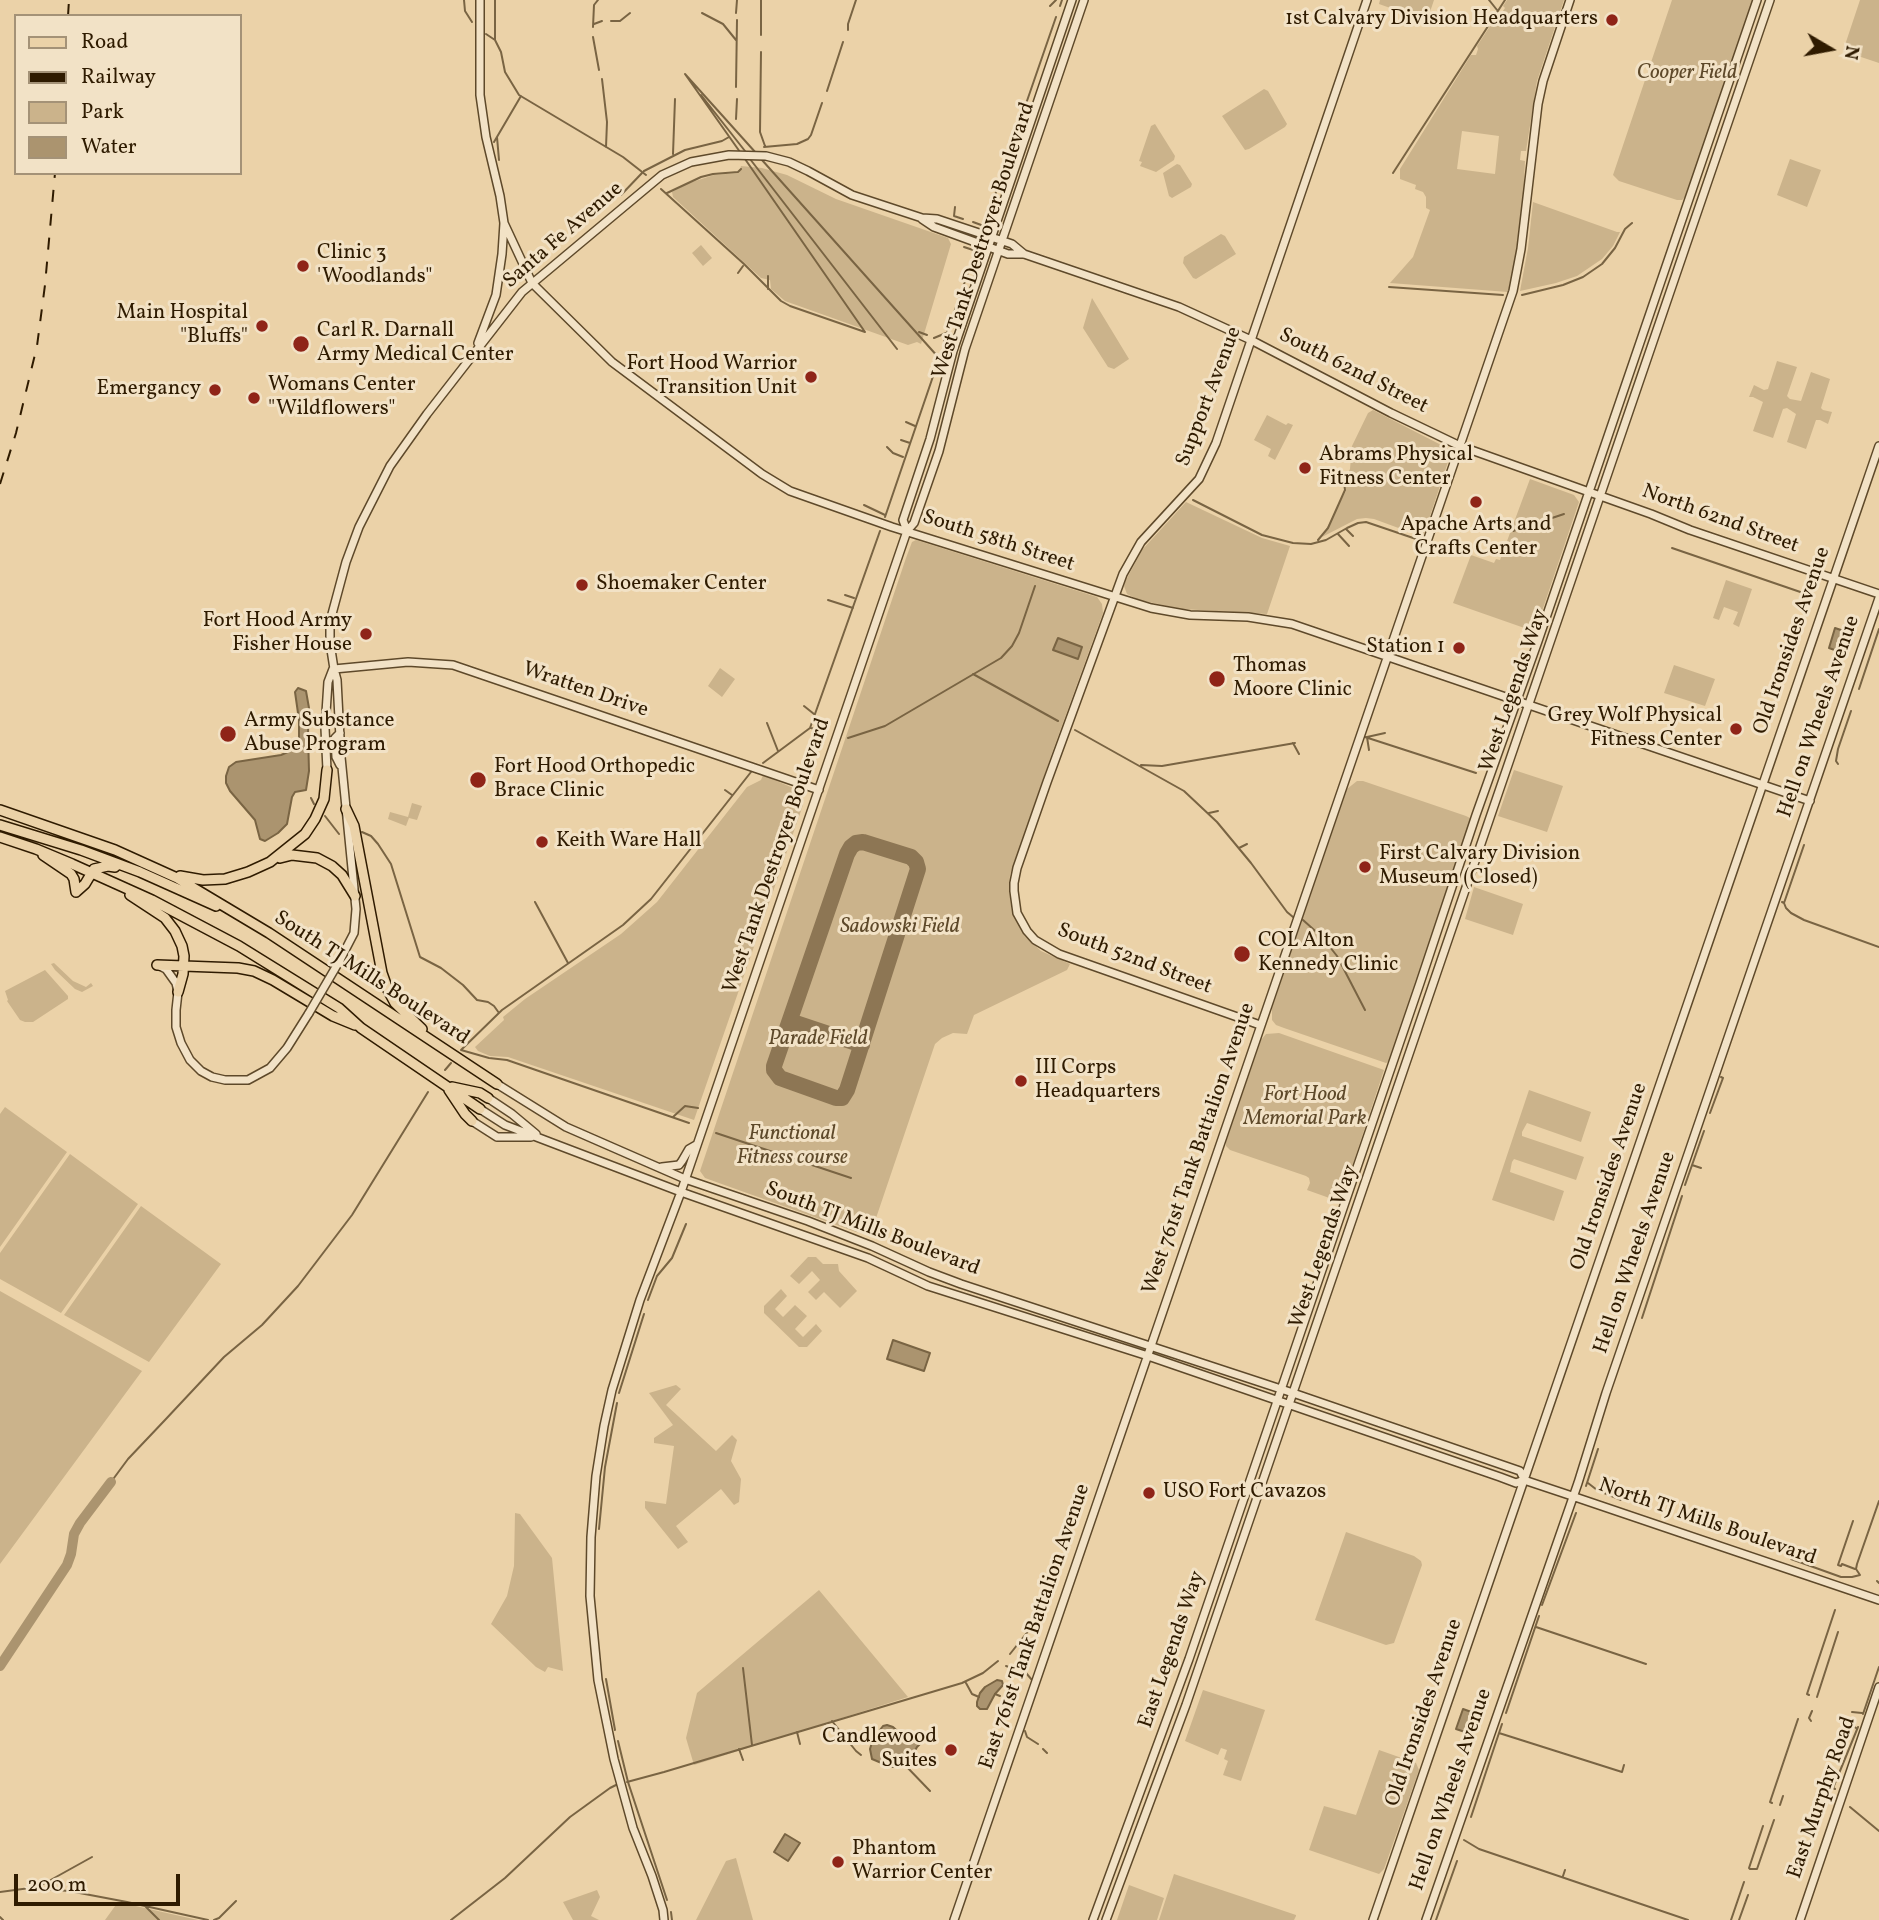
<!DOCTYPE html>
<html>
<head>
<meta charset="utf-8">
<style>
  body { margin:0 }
  #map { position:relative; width:1879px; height:1920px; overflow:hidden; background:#ebd2a8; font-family:Vollkorn,serif }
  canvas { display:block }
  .legend { position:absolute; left:14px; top:14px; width:228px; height:161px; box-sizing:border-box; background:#f2e2c6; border:2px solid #a49277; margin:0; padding:9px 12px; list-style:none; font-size:21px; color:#2f1b00 }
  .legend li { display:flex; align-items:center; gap:14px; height:35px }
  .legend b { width:35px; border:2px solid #a49277 }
  .north { position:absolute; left:1795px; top:14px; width:70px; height:70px; -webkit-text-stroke:5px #f2e2c6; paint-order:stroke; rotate:100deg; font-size:19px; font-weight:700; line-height:28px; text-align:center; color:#2f1b00 }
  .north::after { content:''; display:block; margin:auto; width:24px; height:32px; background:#2f1b00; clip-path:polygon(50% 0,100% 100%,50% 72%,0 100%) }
  .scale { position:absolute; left:14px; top:1874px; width:166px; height:32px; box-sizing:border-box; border:4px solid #2f1b00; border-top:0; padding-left:9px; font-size:21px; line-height:24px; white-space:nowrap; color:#2f1b00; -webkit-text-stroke:5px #f2e2c6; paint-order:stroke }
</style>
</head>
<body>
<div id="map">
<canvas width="1879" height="1920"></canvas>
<ul class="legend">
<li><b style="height:9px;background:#ebd2a8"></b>Road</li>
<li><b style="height:9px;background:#2f1b00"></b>Railway</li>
<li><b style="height:19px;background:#cbb38b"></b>Park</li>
<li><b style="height:19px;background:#ab946f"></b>Water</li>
</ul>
<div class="north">N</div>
<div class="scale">200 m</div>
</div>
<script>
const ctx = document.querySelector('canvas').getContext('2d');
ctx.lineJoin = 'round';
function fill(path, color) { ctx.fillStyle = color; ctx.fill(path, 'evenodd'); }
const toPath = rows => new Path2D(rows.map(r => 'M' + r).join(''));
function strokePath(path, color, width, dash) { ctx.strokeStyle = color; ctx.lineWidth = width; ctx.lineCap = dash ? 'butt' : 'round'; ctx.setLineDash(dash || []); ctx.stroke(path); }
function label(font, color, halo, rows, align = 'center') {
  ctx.font = font + ' Vollkorn,serif'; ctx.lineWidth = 6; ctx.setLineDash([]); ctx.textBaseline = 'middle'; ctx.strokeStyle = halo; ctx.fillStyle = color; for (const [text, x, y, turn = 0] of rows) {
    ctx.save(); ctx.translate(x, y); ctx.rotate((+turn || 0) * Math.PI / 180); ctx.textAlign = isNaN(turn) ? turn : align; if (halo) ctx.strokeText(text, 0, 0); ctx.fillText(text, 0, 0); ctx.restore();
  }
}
const green = toPath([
  [1380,0,1434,0,1427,21,1379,4],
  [1507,0,1564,0,1537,81,1526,151,1521,151,1520,160,1525,161,1523,202,1515,259,1508,292,1390,283,1413,257,1430,210,1426,208,1426,197,1423,192,1415,189,1416,185,1400,179,1400,169,1471,55,1476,55,1478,49,1477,46,1494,20,1496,21,1505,8,1503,6],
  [1462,131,1499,136,1495,174,1457,169],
  [1672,0,1753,0,1687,195,1682,200,1677,200,1619,181,1613,175],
  [1860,0,1879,0,1879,63,1843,51],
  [1264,89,1268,91,1287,124,1285,127,1249,149,1245,150,1222,116],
  [1155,124,1175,156,1174,160,1156,172,1140,166,1142,162,1139,161,1151,126],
  [1790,159,1821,170,1807,207,1777,195],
  [1177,164,1180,165,1192,184,1191,187,1172,198,1169,196,1163,173],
  [741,166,762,168,787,175,836,199,948,238,951,244,921,344,917,342,908,345,785,301,771,289,770,280,761,278,673,197,672,192,689,183,714,175,739,173],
  [1533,202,1617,232,1620,232,1613,246,1602,259,1577,276,1556,283,1520,291,1528,248],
  [1221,234,1225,236,1236,254,1196,279,1193,278,1183,263,1184,257],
  [701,245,712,258,703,266,692,253],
  [1092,298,1129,359,1114,369,1108,367,1083,328],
  [1777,361,1797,367,1787,396,1790,399,1801,401,1811,372,1830,379,1821,408,1823,410,1832,412,1828,424,1820,420,1816,420,1806,449,1787,442,1796,414,1787,408,1783,409,1773,438,1753,431,1763,402,1753,397,1749,397,1754,385,1764,390,1768,389],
  [1373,410,1447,448,1451,453,1423,537,1374,519,1366,518,1357,519,1322,537,1346,491,1344,481,1350,469,1352,446,1368,413],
  [1267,415,1286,425,1288,423,1293,425,1275,460,1268,456,1271,449,1254,440],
  [1530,479,1574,495,1579,502,1536,629,1533,631,1453,603,1471,555,1494,563,1496,559,1500,560],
  [1186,502,1262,538,1290,546,1267,614,1182,609,1139,600,1127,594,1124,586,1125,582,1142,550],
  [916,540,1097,597,1102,604,1103,613,1052,753,1010,875,1009,890,1012,913,1025,936,1041,951,1070,964,1067,970,974,1015,967,1034,953,1033,942,1038,935,1044,874,1224,871,1228,863,1233,856,1232,705,1178,700,1171,906,558,912,542],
  [1726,580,1752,589,1739,627,1733,624,1738,612,1724,607,1719,620,1713,618],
  [1674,665,1715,679,1705,706,1664,693],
  [720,668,735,679,722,697,708,686],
  [1514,770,1563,786,1547,832,1498,816],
  [763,775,800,791,803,795,803,805,694,1120,508,1057,490,1056,478,1051,475,1047,504,1020,503,1017,525,999,621,934,657,902,747,787,761,780],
  [1357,781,1363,781,1466,816,1470,818,1471,822,1390,1061,1386,1063,1284,1028,1276,1025,1272,1020,1272,1008,1347,789],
  [412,803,422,806,417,820,409,818,406,826,388,819,390,812,408,817],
  [1474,887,1523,904,1513,935,1465,919],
  [54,963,73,981,86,987,91,983,93,986,82,992,75,989,55,970,51,964],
  [45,970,68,996,68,999,33,1022,25,1022,20,1020,7,1001,8,1000,5,991],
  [1279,1033,1384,1070,1341,1200,1335,1200,1307,1190,1310,1183,1309,1178,1306,1176,1230,1150,1226,1146,1226,1142,1261,1040,1266,1034],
  [1529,1090,1591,1112,1581,1142,1527,1123,1522,1132,1522,1136,1584,1157,1576,1180,1514,1159,1512,1162,1510,1172,1564,1191,1554,1221,1492,1200],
  [5,1107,67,1152,0,1247,0,1114],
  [70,1154,138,1204,61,1313,0,1279,0,1253],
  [141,1206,221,1264,149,1362,64,1315],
  [808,1257,816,1257,823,1264,838,1264,839,1271,857,1291,840,1308,824,1292,816,1300,808,1292,820,1280,812,1271,799,1284,790,1276],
  [781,1289,787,1296,775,1309,783,1317,795,1305,807,1316,795,1329,803,1337,816,1324,822,1331,807,1347,799,1347,764,1313,764,1306],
  [0,1291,142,1371,0,1564],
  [676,1385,681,1389,666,1405,716,1451,732,1435,737,1440,731,1461,741,1479,739,1502,734,1505,721,1489,676,1526,688,1542,678,1549,645,1508,645,1501,666,1504,674,1446,654,1443,654,1438,673,1425,649,1393],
  [515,1513,520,1514,552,1558,563,1671,548,1667,545,1672,536,1667,491,1624,507,1596,514,1566],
  [1346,1532,1414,1556,1421,1561,1422,1565,1394,1643,1386,1645,1315,1620],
  [819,1590,908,1697,694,1765,686,1738,697,1693],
  [1203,1690,1265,1710,1241,1781,1223,1775,1228,1761,1224,1759,1227,1750,1221,1748,1218,1755,1185,1741],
  [1379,1750,1416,1763,1419,1770,1384,1869,1379,1874,1309,1850,1324,1806,1356,1815],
  [736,1858,753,1920,696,1920,726,1861],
  [1174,1874,1296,1915,1296,1916,1294,1920,1159,1920],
  [1129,1885,1164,1898,1157,1920,1117,1920],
  [597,1890,600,1897,591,1916,599,1920,573,1920,563,1902],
  [118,1902,198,1920,105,1920]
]);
const water = toPath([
  [1835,628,1850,633,1843,653,1829,648,1835,628],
  [1058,638,1082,647,1078,659,1053,650,1058,638],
  [298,688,306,691,309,708,308,733,309,771,306,790,295,792,292,797,287,824,278,833,265,841,260,839,255,820,230,791,226,783,226,776,229,767,236,762,281,755,290,751,299,738,299,720,295,692,298,688],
  [893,1340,930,1353,924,1371,887,1359,893,1340],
  [997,1680,1002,1681,1003,1685,995,1694,987,1709,980,1709,977,1706,977,1702,980,1693,985,1687,997,1680],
  [1463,1709,1477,1714,1471,1734,1456,1729,1463,1709],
  [887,1725,893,1727,906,1739,919,1738,921,1739,921,1743,917,1747,908,1763,901,1767,891,1767,872,1759,870,1749,873,1739,883,1726,887,1725],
  [785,1834,800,1843,788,1861,774,1852,785,1834]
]);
const stream = toPath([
  [464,0,465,11,472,22],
  [1489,0,1497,10],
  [1050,6,1056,0],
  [1060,6,1062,0],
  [702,13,723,24,736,40],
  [736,13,737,0],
  [611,21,620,21,630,13],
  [594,24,602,21],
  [593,27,594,5,598,0],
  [848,30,848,24,856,0],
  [486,34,495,40,501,52,505,72,519,95,623,157,646,175],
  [761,35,761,0],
  [593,37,599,70],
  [495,40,495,0],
  [761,52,760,132,765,146],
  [602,79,607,122,606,147],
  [736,87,737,20],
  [827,91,843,42],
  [701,95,745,151],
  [736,119,737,99],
  [1019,124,1056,17],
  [497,137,499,160],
  [494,142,521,96],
  [764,147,797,144,808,139,811,135,822,103],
  [740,152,685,74,756,153],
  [673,154,675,99],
  [750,159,897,349],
  [762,160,939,358],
  [644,171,685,150,722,141,729,137],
  [1393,173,1505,0],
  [661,189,744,264,781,301,790,306,865,332,745,159],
  [667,193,701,177,713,174,738,172,741,169],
  [621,195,642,173],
  [955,207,954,216,963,219],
  [973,222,984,226],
  [984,228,1015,135],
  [964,247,976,251],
  [738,273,743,266],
  [1389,287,1503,295],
  [768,289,768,276],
  [1522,295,1563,285,1583,277,1602,264,1615,248,1625,229,1632,223],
  [919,332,927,335],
  [934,338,946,333],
  [944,341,976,250],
  [906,422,915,426],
  [901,440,910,443],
  [887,447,893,453,903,457],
  [1193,500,1262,535,1293,543,1311,544,1326,540,1347,528,1358,523,1366,522,1422,541],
  [864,505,885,515],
  [885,517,941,353],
  [1346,529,1353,536],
  [1513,531,1564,514],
  [1338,534,1349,546],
  [1318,540,1328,528,1345,490,1344,482],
  [1432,544,1458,553],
  [1672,548,1812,596],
  [845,595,854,598],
  [828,600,853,608],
  [973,674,1058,721],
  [1859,689,1879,629],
  [804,706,814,714],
  [767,723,778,751],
  [811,728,825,732],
  [1075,730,1184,791,1217,822,1251,863,1287,912,1293,917],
  [1365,737,1476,773],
  [848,738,885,726,1001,658,1012,646,1019,633,1035,586],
  [1293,743,1299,754],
  [1369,750,1367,737,1385,733],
  [763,763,810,728,880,531],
  [1838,764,1836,761,1838,749,1851,711],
  [1141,765,1162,766,1295,743],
  [725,790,732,795],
  [311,798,314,804],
  [1209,813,1218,811],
  [325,816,339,834],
  [362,832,371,836,378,844,391,864,420,957,441,968,463,985,477,1000,488,1002,494,1006,499,1013],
  [1239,848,1247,844],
  [535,902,568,963],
  [1782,902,1784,903,1804,845],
  [1784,903,1786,908,1791,913,1804,920,1879,947],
  [1303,920,1322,937,1337,956,1365,1010],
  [445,1070,451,1063],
  [1710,1113,1723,1078,1721,1077],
  [673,1117,685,1106,698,1108],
  [689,1123,507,1060,489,1058,461,1050,502,1010,623,925,651,899,751,772],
  [716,1133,851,1178],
  [1692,1165,1701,1168],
  [1685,1185,1704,1131],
  [648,1300,657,1276,672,1258,686,1224],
  [1642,1318,1682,1196],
  [619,1393,644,1314],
  [111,1482,128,1459,165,1420,224,1357,262,1325,298,1286,352,1215,428,1092],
  [1588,1483,1597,1490,1621,1500],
  [1586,1486,1598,1449],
  [1853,1521,1838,1565,1841,1566,1842,1564,1855,1569],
  [599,1529,605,1467,617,1403],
  [1791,1559,1841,1577,1852,1577,1860,1575,1856,1569,1857,1564,1879,1501],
  [1801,1562,1804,1554],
  [1877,1581,1879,1583],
  [1542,1605,1576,1513],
  [1536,1627,1646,1664],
  [1010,1654,1033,1625,1042,1622],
  [1006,1666,1026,1673,1032,1680],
  [743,1668,752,1745],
  [606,1679,615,1730],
  [966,1683,972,1694,979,1697],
  [995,1694,1000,1696],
  [1809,1695,1807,1694,1835,1610],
  [1817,1697,1838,1632],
  [1852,1712,1862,1713],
  [1506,1713,1539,1616],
  [1863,1714,1879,1667],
  [832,1721,856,1751,861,1755],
  [1811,1721,1809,1718,1812,1711],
  [1849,1723,1856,1728],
  [1025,1731,1027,1737,1038,1744],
  [797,1732,800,1744],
  [1499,1733,1622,1772,1624,1765],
  [618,1741,628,1782,667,1900],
  [739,1749,743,1760],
  [1043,1749,1047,1753],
  [905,1765,930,1791],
  [627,1782,664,1772,962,1683,983,1673,998,1661],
  [1835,1789,1833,1788,1858,1727],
  [1772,1803,1770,1802,1798,1719],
  [1780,1805,1783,1796],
  [1850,1807,1879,1831],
  [1471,1817,1502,1724],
  [1464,1840,1479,1849,1688,1920],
  [1750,1869,1749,1868,1763,1826],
  [1751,1869,1757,1869,1774,1820],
  [1563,1876,1565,1870],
  [38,1887,92,1857],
  [0,1892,30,1888,69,1891,127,1902,208,1920],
  [145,1906,159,1920],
  [671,1912,672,1920],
  [0,1917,3,1920],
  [214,1920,219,1918,236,1901],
  [451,1920,505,1878,570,1817,610,1788,616,1785],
  [1436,1920,1457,1861],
  [1731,1920,1744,1882],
  [1739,1920,1748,1895]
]);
const river = toPath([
  [0,1666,67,1565,71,1554,74,1534,80,1523,111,1482]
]);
const taxiway = toPath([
  [863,842,911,857,916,862,918,869,847,1090,842,1098,836,1098,780,1078,774,1070,774,1066,847,854,851,847,856,843,863,842],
  [790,1021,862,1045]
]);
const tertiary = toPath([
  [922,219,934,227,1008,254,1024,254,1179,307,1251,340,1391,413,1460,446,1651,514,1690,530,1879,594],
  [504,223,532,283,612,362,762,474,790,491,892,527,1151,608,1190,615,1248,617,1292,624,1810,801],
  [478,343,496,295,502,254,504,223,500,196,486,137,480,95,480,0],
  [907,531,903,520,930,439,953,351,1072,0],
  [334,669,408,662,453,665,819,790],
  [340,765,336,757,335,738,340,733],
  [327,770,325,728,328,682,333,669],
  [340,960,354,933,356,909,341,757,337,680,334,669,330,643,330,627,332,614,346,562,359,527,390,466,427,414,522,292,662,175,691,162,729,155,766,156,789,162,808,171,852,195,922,218,937,219,1012,244,1024,254],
  [160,966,166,969,176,983,178,992,176,1010,176,1027,181,1043,190,1060,201,1071,212,1077,225,1080,248,1080,270,1068,287,1048,309,1013],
  [1260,1025,1059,954,1035,940,1027,931,1017,913,1014,891,1014,883,1017,868,1047,782,1123,574,1141,542,1199,479,1216,443,1367,0],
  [497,1084,566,1127,685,1179,808,1221,872,1246,929,1272,961,1284,1293,1393,1520,1471,1524,1479],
  [488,1098,512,1114,536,1134],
  [480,1109,505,1125,681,1192,868,1258,928,1286,1148,1356,1500,1477,1516,1483,1524,1480,1575,1497,1879,1600],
  [472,1121,497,1137,531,1137],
  [662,1167,679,1165,682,1161,689,1149,696,1145],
  [664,1920,663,1910,652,1876,633,1828,614,1759,598,1680,590,1596,591,1537,596,1476,604,1426,612,1390,640,1300,681,1192,907,531,914,523,939,451,965,349,1084,0],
  [954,1920,1513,291,1521,249,1538,104,1543,81,1570,0],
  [1093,1920,1189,1659,1420,983,1476,815,1538,641,1757,0],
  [1106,1920,1186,1705,1770,0],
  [1373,1920,1879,446],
  [1426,1920,1578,1483,1606,1393,1879,598],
  [1800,1920,1879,1687]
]);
const primary = toPath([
  [346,809,354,826,382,973,388,990,395,1003,422,1029],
  [0,810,115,850,177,878,269,933,497,1084],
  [0,825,81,850,140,872,216,906],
  [0,837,36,849,72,864,152,900,239,946,339,1008,361,1028,480,1109],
  [43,855,71,874,74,879,76,892],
  [280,858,292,855,317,858,332,866,342,875,355,896],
  [180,876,203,880,225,879,248,872,270,862,305,834,315,819,324,799,327,770],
  [76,892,85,884,94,869,108,866,115,867],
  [130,895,165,918,175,931,182,946,184,956,183,974,178,992],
  [157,965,238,968,254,971,273,980,333,1016,355,1025],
  [452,1087,480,1093,488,1098],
  [449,1090,465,1114,472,1121]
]);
const rail = toPath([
  [68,16,69,0],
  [0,484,16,433,37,346,45,285,55,173]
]);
const tertiaryBridge = toPath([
  [309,1013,340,960]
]);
const markers = [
  [1612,20,7,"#8f2418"],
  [303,266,7,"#8f2418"],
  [262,326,7,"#8f2418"],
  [301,344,9,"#8f2418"],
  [811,377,7,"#8f2418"],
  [215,390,7,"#8f2418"],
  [254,398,7,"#8f2418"],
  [1305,468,7,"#8f2418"],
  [1476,502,7,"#8f2418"],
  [582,585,7,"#8f2418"],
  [366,634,7,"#8f2418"],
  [1459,648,7,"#8f2418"],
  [1217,679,9,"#8f2418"],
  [1736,729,7,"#8f2418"],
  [228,734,9,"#8f2418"],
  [478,780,9,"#8f2418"],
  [542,842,7,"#8f2418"],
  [1365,867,7,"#8f2418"],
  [1242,954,9,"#8f2418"],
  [1021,1081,7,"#8f2418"],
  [1149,1493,7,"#8f2418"],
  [951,1750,7,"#8f2418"],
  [838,1862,7,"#8f2418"]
];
const poiNames = [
  ["1st Calvary Division Headquarters",1598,20,"right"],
  ["Clinic 3",317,254],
  ["'Woodlands\"",317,278],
  ["Main Hospital",248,314,"right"],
  ["\"Bluffs\"",248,338,"right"],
  ["Carl R. Darnall",317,332],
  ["Army Medical Center",317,356],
  ["Fort Hood Warrior",797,365,"right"],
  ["Transition Unit",797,389,"right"],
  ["Womans Center",268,386],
  ["\"Wildflowers\"",268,410],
  ["Emergancy",201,390,"right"],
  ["Abrams Physical",1319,456],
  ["Fitness Center",1319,480],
  ["Apache Arts and",1476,526,"center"],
  ["Crafts Center",1476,550,"center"],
  ["Shoemaker Center",596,585],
  ["Fort Hood Army",352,622,"right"],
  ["Fisher House",352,646,"right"],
  ["Station 1",1445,648,"right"],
  ["Thomas",1233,667],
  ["Moore Clinic",1233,691],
  ["Grey Wolf Physical",1722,717,"right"],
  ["Fitness Center",1722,741,"right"],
  ["Army Substance",244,722],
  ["Abuse Program",244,746],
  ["Fort Hood Orthopedic",494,768],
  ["Brace Clinic",494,792],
  ["Keith Ware Hall",556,842],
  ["First Calvary Division",1379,855],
  ["Museum (Closed)",1379,879],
  ["COL Alton",1258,942],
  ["Kennedy Clinic",1258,966],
  ["III Corps",1035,1069],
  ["Headquarters",1035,1093],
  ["USO Fort Cavazos",1163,1493],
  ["Candlewood",937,1738,"right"],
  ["Suites",937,1762,"right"],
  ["Phantom",852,1850],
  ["Warrior Center",852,1874]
];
const parkNames = [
  ["Cooper Field",1687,74],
  ["Sadowski Field",900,928],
  ["Parade Field",818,1040],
  ["Fort Hood",1305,1096],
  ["Memorial Park",1305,1120],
  ["Functional",792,1135],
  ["Fitness course",792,1159]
];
const streetNames = [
  ["Santa Fe Avenue",564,236,-41],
  ["West Tank Destroyer Boulevard",985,241,-72],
  ["South 62nd Street",1353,372,27],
  ["Support Avenue",1210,397,-69],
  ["North 62nd Street",1720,520,20],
  ["South 58th Street",998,542,18],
  ["Old Ironsides Avenue",1793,641,-71],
  ["Wratten Drive",585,691,19],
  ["West Legends Way",1515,691,-71],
  ["Hell on Wheels Avenue",1820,717,-71],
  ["West Tank Destroyer Boulevard",778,856,-71],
  ["South 52nd Street",1134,960,21],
  ["South TJ Mills Boulevard",371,979,33],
  ["West 761st Tank Battalion Avenue",1200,1149,-71],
  ["Old Ironsides Avenue",1610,1177,-71],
  ["South TJ Mills Boulevard",872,1230,21],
  ["West Legends Way",1325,1247,-71],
  ["Hell on Wheels Avenue",1636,1253,-71],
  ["North TJ Mills Boulevard",1707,1523,19],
  ["East 761st Tank Battalion Avenue",1036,1627,-71],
  ["East Legends Way",1173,1650,-71],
  ["Old Ironsides Avenue",1425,1713,-71],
  ["Hell on Wheels Avenue",1452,1790,-71],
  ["East Murphy Road",1823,1798,-71]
];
fill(green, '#cbb38b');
fill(water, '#ab946f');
strokePath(water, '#796443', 2);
strokePath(stream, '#796443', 2);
strokePath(river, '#ab946f', 10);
strokePath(taxiway, '#8d7654', 16);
strokePath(tertiary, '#5e492a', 10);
strokePath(primary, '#2f1b00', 12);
strokePath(tertiary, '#f2e2c6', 7);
strokePath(primary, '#ebd2a8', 9);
strokePath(rail, '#2f1b00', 2, [12, 12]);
strokePath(tertiaryBridge, '#5e492a', 10, []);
strokePath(tertiaryBridge, '#f2e2c6', 7);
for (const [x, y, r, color] of markers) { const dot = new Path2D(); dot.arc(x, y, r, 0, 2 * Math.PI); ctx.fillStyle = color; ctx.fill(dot); strokePath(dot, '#f2e2c6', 2.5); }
label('21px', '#2f1b00', '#f2e2c6', poiNames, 'left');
label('italic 21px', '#5e492a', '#f2e2c6', parkNames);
label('21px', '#2f1b00', '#f2e2c6', streetNames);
</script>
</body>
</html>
